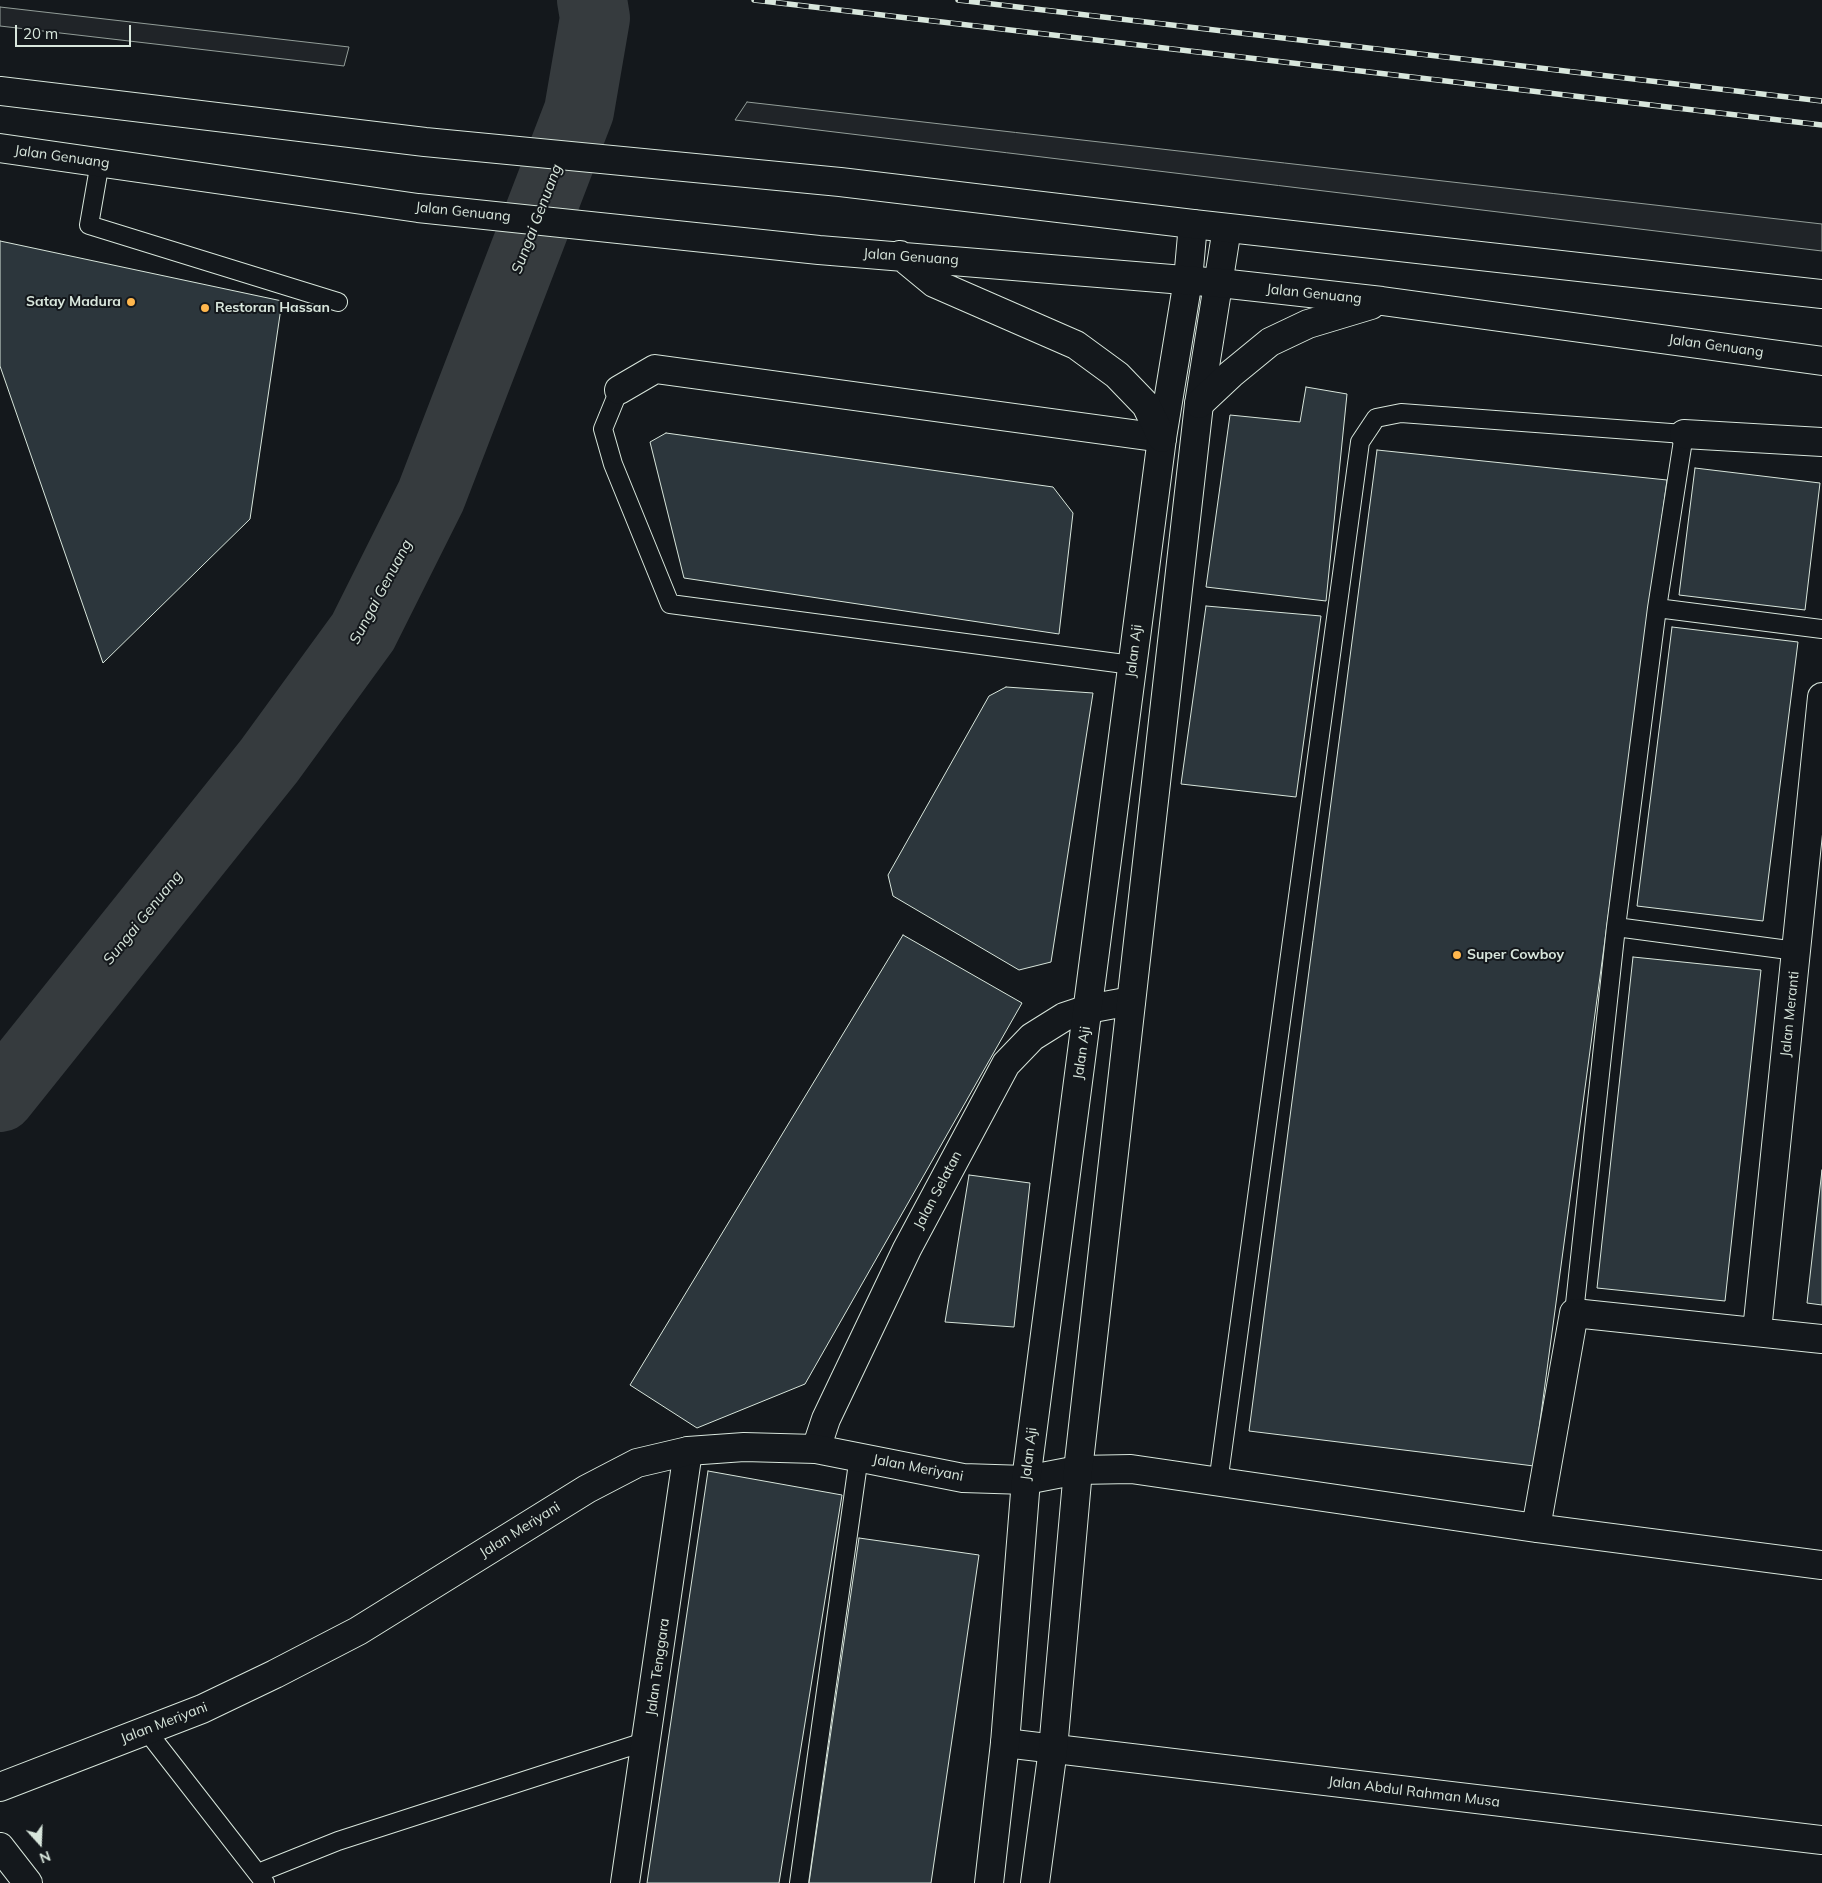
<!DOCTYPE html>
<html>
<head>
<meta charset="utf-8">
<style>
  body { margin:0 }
  #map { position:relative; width:1822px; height:1883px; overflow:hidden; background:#14181c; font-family:Mulish,sans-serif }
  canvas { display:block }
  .north { position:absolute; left:15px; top:1818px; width:50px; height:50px; -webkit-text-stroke:4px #14181c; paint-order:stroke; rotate:160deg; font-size:14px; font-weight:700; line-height:20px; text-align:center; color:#d8e6dc }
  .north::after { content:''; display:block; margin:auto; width:18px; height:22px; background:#d8e6dc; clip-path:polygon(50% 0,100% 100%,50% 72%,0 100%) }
  .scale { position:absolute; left:15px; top:25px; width:116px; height:22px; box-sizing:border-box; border:2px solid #d8e6dc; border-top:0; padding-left:6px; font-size:15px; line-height:18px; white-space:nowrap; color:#d8e6dc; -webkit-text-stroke:4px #14181c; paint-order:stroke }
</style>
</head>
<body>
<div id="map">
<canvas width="1822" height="1883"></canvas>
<div class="north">N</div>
<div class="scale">20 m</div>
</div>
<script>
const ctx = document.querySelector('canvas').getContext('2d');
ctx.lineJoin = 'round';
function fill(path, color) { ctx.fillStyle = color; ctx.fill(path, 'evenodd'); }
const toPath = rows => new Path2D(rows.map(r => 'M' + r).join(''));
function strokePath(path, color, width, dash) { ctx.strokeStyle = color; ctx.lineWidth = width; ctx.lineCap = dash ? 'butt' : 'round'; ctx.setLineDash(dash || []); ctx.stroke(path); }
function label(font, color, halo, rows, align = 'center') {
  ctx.font = font + ' Mulish,sans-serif'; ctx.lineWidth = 4; ctx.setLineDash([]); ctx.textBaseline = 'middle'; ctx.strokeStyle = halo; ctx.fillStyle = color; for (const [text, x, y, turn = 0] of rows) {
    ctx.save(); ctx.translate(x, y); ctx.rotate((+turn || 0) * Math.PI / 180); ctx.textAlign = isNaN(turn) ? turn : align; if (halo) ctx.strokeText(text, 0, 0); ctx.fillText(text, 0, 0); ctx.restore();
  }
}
const green = toPath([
  [0,7,349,47,344,66,0,26,0,7],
  [747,102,1822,224,1822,251,735,120,747,102]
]);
const river = toPath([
  [0,1097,269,761,363,632,431,496,579,111,595,18,592,0]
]);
const building = toPath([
  [0,241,282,301,250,519,103,663,0,366,0,241],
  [1306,387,1347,394,1326,601,1206,587,1230,415,1300,422,1306,387],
  [666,433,1053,487,1073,513,1059,634,684,578,650,442,666,433],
  [1377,450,1667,480,1534,1466,1249,1431,1377,450],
  [1695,468,1820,483,1805,610,1679,595,1695,468],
  [1206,606,1321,616,1296,797,1181,784,1206,606],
  [1672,627,1798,642,1763,921,1637,906,1672,627],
  [1006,687,1093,693,1051,962,1019,970,893,896,888,875,989,696,1006,687],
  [903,935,1022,1003,805,1384,697,1428,630,1385,903,935],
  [1633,957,1761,970,1725,1301,1597,1288,1633,957],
  [1822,1170,1822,1305,1807,1303,1822,1170],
  [969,1175,1030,1183,1014,1327,945,1322,969,1175],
  [708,1471,842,1495,779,1883,647,1883,708,1471],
  [859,1538,979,1555,931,1883,809,1883,859,1538]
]);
const service = toPath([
  [100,162,89,225,338,302],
  [619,390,603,429,613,464,670,604,1132,665],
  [1657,608,1822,629],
  [1616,927,1796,951],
  [1218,1483,1360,442,1376,418,1401,413,1684,434,1657,608,1616,927,1574,1313],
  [146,1730,265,1883],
  [258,1873,338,1841,647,1741],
  [799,1883,859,1456]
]);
const minor = toPath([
  [619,390,655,369,1162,438],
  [1684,434,1822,442],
  [1757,1331,1822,697],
  [816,1449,826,1419,907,1249,1006,1064,1032,1037,1064,1017,1088,1009,1131,1001],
  [1078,1470,1131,1469,1536,1528,1822,1565],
  [1536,1528,1574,1313,1822,1339],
  [1005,1743,1822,1840],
  [0,1847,28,1883],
  [625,1883,688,1451]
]);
const tertiary = toPath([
  [0,1787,202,1709,275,1674,358,1631,587,1489,637,1463,688,1451,744,1447,816,1449,963,1478,1026,1480,1078,1470]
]);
const primary = toPath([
  [989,1883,1005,1743,1026,1480,1162,438,1188,280,1193,224],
  [1035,1883,1053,1749,1078,1470,1199,404,1227,228]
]);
const trunk = toPath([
  [0,91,425,142,840,182,1193,224,1822,294],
  [0,148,418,208,819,250,1220,283,1382,301,1822,361],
  [900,255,934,283,1076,345,1117,375,1146,405,1162,438],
  [1199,404,1231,374,1270,342,1308,324,1371,305]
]);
const rail = toPath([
  [754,0,1822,125],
  [958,0,1822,101]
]);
const markers = [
  [131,302,5,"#ffb74d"],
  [205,308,5,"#ffb74d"],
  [1457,955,5,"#ffb74d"]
];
const streetNames = [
  ["Jalan Genuang",62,157,8],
  ["Jalan Genuang",463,212,6],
  ["Jalan Genuang",911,257,4],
  ["Jalan Genuang",1314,294,6],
  ["Jalan Genuang",1716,346,8],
  ["Jalan Aji",1134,651,-83],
  ["Jalan Meranti",1790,1014,-84],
  ["Jalan Aji",1082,1053,-82],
  ["Jalan Selatan",938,1190,-62],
  ["Jalan Aji",1029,1454,-83],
  ["Jalan Meriyani",918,1468,11],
  ["Jalan Meriyani",520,1530,-32],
  ["Jalan Tenggara",658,1667,-82],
  ["Jalan Meriyani",164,1723,-21],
  ["Jalan Abdul Rahman Musa",1414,1792,7]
];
const poiNames = [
  ["Satay Madura",121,302,"right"],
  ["Restoran Hassan",215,308],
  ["Super Cowboy",1467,955]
];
const waterNames = [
  ["Sungai Genuang",537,219,-69],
  ["Sungai Genuang",381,592,-62],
  ["Sungai Genuang",143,918,-51]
];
fill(green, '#202428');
strokePath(green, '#939e99', 1);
strokePath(river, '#363b3e', 70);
fill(building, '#2c363c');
strokePath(building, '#d8e6dc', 1);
strokePath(service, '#d8e6dc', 20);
strokePath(minor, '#d8e6dc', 30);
strokePath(tertiary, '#d8e6dc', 30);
strokePath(primary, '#d8e6dc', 30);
strokePath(trunk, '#d8e6dc', 30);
strokePath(service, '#14181c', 18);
strokePath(minor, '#14181c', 28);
strokePath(tertiary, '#14181c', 28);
strokePath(primary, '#14181c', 28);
strokePath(trunk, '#14181c', 28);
strokePath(rail, '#d8e6dc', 5.5);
strokePath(rail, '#14181c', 4, [11]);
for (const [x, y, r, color] of markers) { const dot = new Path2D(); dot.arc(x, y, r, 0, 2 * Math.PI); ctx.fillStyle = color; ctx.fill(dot); strokePath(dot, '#14181c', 2); }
label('14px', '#d8e6dc', '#14181c', streetNames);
label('bold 14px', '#d8e6dc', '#14181c', poiNames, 'left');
label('italic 15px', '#d8e6dc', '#14181c', waterNames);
</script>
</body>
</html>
